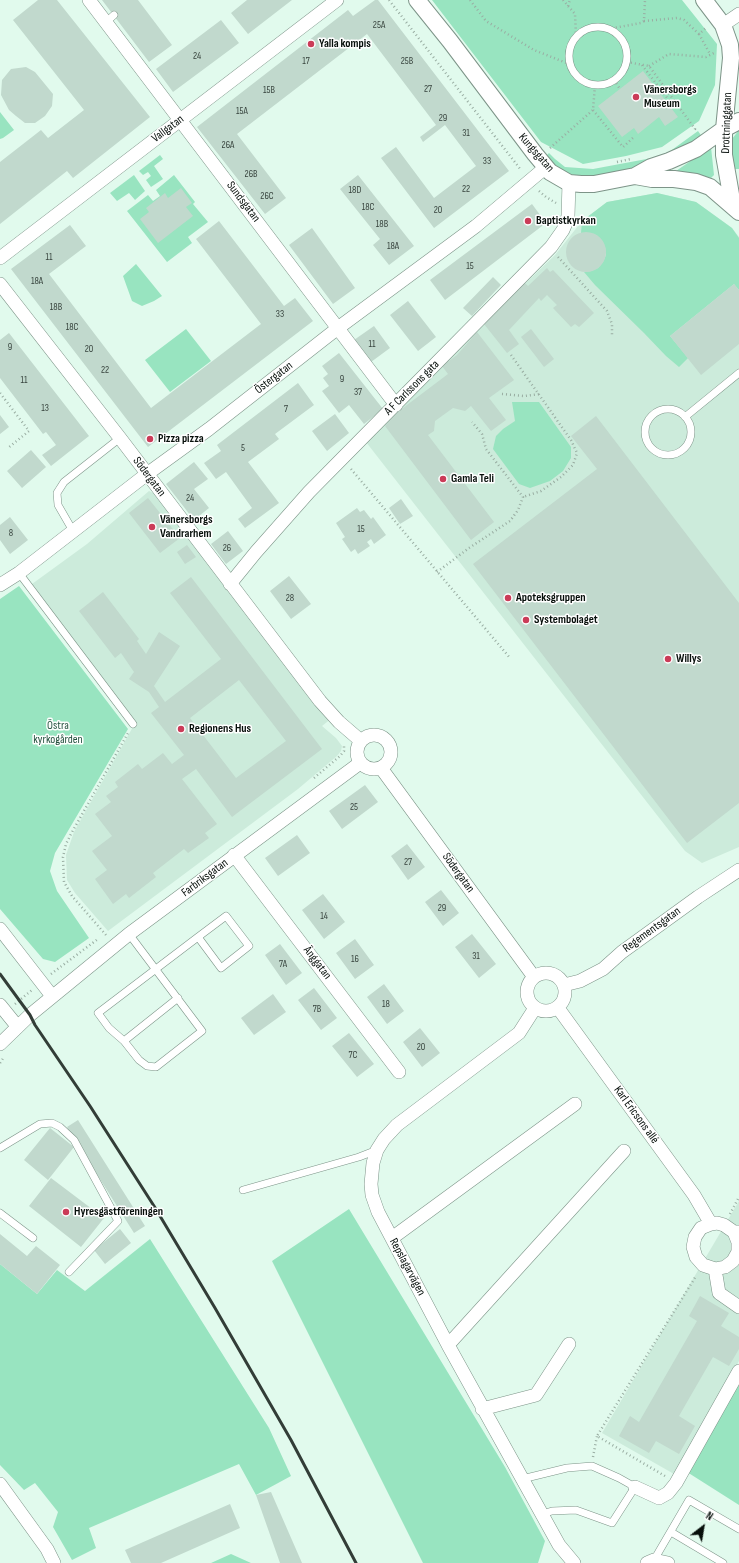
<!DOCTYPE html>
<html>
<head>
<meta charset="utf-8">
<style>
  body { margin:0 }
  #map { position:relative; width:739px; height:1563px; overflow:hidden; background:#e1faed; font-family:"Sofia Sans Condensed",sans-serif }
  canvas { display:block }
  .north { position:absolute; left:683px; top:1507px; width:40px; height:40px; -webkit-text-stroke:3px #fff; paint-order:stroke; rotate:31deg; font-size:11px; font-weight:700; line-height:16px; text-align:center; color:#070f0b }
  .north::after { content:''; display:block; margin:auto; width:14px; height:18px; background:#070f0b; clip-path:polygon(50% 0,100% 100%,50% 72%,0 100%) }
</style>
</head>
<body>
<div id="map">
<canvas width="739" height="1563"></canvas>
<div class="north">N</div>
</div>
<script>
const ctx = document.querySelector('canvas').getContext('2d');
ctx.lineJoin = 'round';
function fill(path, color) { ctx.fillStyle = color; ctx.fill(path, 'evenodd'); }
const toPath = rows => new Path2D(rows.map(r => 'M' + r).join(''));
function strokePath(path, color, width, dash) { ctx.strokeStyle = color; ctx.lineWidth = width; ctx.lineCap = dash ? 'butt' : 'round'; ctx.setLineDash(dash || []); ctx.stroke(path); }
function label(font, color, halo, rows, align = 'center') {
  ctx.font = font + ' "Sofia Sans Condensed",sans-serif'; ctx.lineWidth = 3; ctx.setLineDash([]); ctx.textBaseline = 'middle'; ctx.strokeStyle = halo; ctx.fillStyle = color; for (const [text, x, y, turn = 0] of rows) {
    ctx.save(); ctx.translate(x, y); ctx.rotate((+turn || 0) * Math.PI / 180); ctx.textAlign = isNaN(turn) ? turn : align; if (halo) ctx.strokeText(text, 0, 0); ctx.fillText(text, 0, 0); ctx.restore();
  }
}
const built = toPath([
  [657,193,696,202,732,228,739,237,739,847,702,863,685,851,366,442,436,369,555,255,582,221,607,202],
  [149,491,159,496,332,718,322,726,336,738,342,746,341,751,337,756,298,789,108,931,75,893,67,880,66,855,74,832,134,725,32,584,87,544],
  [739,1201,739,1361,674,1474,602,1433]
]);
const green = toPath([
  [432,0,682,0,717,44,715,85,699,121,662,147,626,156,583,164,541,142],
  [0,112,14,130,3,138,0,139],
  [739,130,739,169,733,169,730,148,732,139],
  [698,131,703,138,670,157,632,168,592,178,569,174,558,168,546,156,549,153,555,159,565,167,593,169,652,158,669,152],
  [711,147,714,175,711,178,676,171],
  [160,155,163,159,154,166,163,179,151,187,146,180,151,176,148,172,143,175,139,171],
  [134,175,145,191,135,200,129,193,117,201,110,193],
  [174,175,195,202,193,204,208,222,188,237,192,243,167,262,127,211,148,195,153,201,160,196,156,190],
  [657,193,696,202,732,228,739,238,739,290,734,284,670,336,688,358,679,367,666,356,644,333,595,285,584,272,591,271,598,268,603,262,606,255,605,247,602,241,596,235,589,233,581,233,582,221,607,202],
  [136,264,162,296,154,301,142,306,132,301,123,276],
  [186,329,211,361,170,392,145,360],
  [512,402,539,402,571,447,571,458,563,471,550,481,530,488,519,484,493,449,496,436,503,429,515,421],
  [19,586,128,729,55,853,50,871,57,891,89,938,55,962,43,959,0,909,0,599],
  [349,1209,505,1467,545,1541,538,1563,423,1563,272,1261],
  [150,1239,269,1428,291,1476,256,1495,239,1464,89,1528,96,1548,72,1560,53,1527,58,1512,35,1483,24,1490,0,1465,0,1264,37,1294,57,1270,85,1291],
  [739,1383,739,1505,687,1472],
  [231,1554,251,1563,211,1563]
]);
const building = toPath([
  [38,0,57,0,150,117,73,178,67,171,0,224,0,162,41,130,48,138,84,110,13,20],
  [102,0,138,0,172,45,149,62],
  [247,0,292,0,248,34,231,13],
  [375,0,378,0,509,171,434,228,381,158,396,147,434,198,476,166,445,125,423,142,420,137,436,125,367,34,237,134,286,198,265,214,197,127,348,10,353,16],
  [221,20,239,43,173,92,156,69],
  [26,67,35,72,53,94,52,106,45,116,35,123,25,123,16,116,9,110,1,95,2,80,11,69],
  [643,71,678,117,665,126,659,117,638,134,634,128,622,137,598,106],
  [358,175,414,246,389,265,373,245,380,239,340,189],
  [181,188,192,203,186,207,193,216,158,243,140,219,149,212,146,208,165,193,168,198],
  [532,204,546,223,445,300,430,280],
  [219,221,284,306,295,298,313,321,148,447,11,269,70,225,86,246,49,274,151,408,261,324,196,239],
  [312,228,355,288,333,304,289,245],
  '566 252a20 20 0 1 1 40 0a20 20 0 1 1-40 0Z',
  [547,268,550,272,553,270,594,313,579,327,575,324,571,327,553,308,557,305,547,295,541,301,539,298,509,330,519,344,507,353,484,324,524,282,528,286],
  [493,277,501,285,472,316,463,308],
  [734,284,739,290,739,344,701,375,670,336],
  [408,301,436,337,418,351,390,315],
  [374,326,390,348,371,362,354,340],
  [531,329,554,359,544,367,521,337],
  [477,332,514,380,489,398,506,420,491,431,471,406,465,411,453,408,435,421,434,431,428,435,494,522,471,540,385,426,395,414,448,374,442,366,457,355],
  [9,333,89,436,51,466,42,455,56,445,46,432,43,434,0,378,0,340],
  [339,353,383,409,364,424,349,405,339,413,322,391,329,386,323,378,328,374,322,366],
  [298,383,314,405,275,434,279,439,248,462,279,503,245,528,238,519,252,508,226,472,216,479,204,463,221,451,217,445],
  [335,414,349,433,327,451,312,431],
  [0,415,9,427,0,434],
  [596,416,739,603,739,803,687,843,473,564,597,469,571,436],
  [31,450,46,467,22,488,7,471],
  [194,462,208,479,194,489,209,508,194,520,166,484],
  [148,498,180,538,160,553,129,513],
  [401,499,413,516,400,524,389,508],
  [357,508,360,512,364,510,371,519,373,517,386,535,374,544,371,539,367,542,370,546,358,554,355,549,351,552,342,539,345,537,336,523],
  [10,517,28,540,10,554,0,540,0,525],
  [228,531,243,551,226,564,211,544],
  [187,545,196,557,185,564,177,552],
  [289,576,311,604,291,619,270,591],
  [191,577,322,749,232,817,196,769,182,779,217,824,205,833,209,838,188,853,184,849,153,873,156,877,129,898,126,894,113,904,95,879,107,870,92,851,112,836,95,814,111,802,106,796,118,787,115,782,138,764,142,769,163,753,172,764,184,755,151,713,159,707,149,692,129,679,134,672,121,653,115,658,79,611,103,592,139,639,137,641,146,654,159,632,180,646,154,686,165,702,221,659,170,593],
  [239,680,286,741,236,778,190,718],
  [365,785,378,802,342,829,329,811],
  [297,835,310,853,278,876,265,858],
  [407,844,425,867,408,880,391,856],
  [441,890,459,913,443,926,425,902],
  [323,894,345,922,324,939,302,910],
  [472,934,496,964,479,978,455,947],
  [355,939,374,965,355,979,336,953],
  [280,944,302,973,286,985,265,955],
  [384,984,404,1011,387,1024,367,997],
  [314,988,337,1018,321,1030,298,1000],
  [273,994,286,1012,254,1035,241,1018],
  [420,1028,440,1053,422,1067,403,1042],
  [349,1033,374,1064,357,1077,332,1046],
  [78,1120,145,1226,134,1233,67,1127],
  [50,1128,74,1147,48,1180,24,1160],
  [51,1178,104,1218,81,1247,29,1206],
  [120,1229,131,1243,105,1264,94,1250],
  [0,1234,27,1256,36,1246,60,1265,37,1294,0,1264],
  [700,1296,729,1313,721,1326,739,1337,739,1349,729,1366,713,1357,679,1416,695,1426,679,1454,656,1441,649,1453,619,1436,630,1416,639,1422,697,1321,689,1316],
  [271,1492,302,1563,280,1563,256,1495],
  [230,1504,240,1528,161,1563,131,1563,125,1550]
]);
const path = toPath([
  [389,0,521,170],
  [470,0,486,21,534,50,569,64],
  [563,0,575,14,576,35],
  [568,6,570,0],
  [644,21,677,18,684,20,699,34,707,27],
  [608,29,641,23,644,21,645,0],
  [699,34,710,54],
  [627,62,649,66,695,129,693,131],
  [642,65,674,107],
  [649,66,669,54,706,57,716,52],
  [614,80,620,89],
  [593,110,623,147,634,137],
  [550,148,593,110,595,85],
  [617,162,631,159],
  [539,191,546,197,556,203],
  [558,257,607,311,612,324,612,337],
  [511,355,571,440,577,453,573,465,561,477,541,491,523,497],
  [0,393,29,431,8,448],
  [502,394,524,396,540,394],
  [351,469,510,658],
  [437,572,469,548,510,521,518,510,523,497,486,449,482,434,472,422],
  [314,778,340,756,344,751,344,745],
  [106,935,72,896,64,882,63,857,66,844,71,834,128,733],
  [51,974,98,939],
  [15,1004,32,990],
  [0,1063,4,1057],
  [730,1214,739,1197],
  [593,1457,597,1436],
  [665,1476,597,1436,696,1276]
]);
const service = toPath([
  [106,22,114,15],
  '569 56a29 29 0 1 1 58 0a29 29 0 1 1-58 0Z',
  '645 432a23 23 0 1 1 46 0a23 23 0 1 1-46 0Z',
  [685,417,739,373],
  [73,531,58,505,57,493,64,482,120,438],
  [19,573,133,724],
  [129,934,202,1031,156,1067,147,1066,139,1060,124,1041,178,998],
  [124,1041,109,1028,98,1013,198,937,221,968,249,946,226,916,198,937],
  [0,1148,40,1124,52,1123,60,1127,74,1140,118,1221,69,1272],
  [243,1190,359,1157,377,1150],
  [0,1213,33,1238],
  [522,1479,567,1468,592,1466,619,1478,635,1487,612,1523,576,1510,552,1511,542,1514],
  [671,1532,723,1563],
  [654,1560,689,1500,739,1529]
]);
const minor = toPath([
  [89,0,396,405],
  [723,25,739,14],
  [0,258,337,0],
  [0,284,120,438,320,701,339,722,361,741],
  [230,584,256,552,309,492,551,247,563,230,566,223,568,216,569,183],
  [0,585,19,573,147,474,209,429,338,328,476,226,546,167],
  '357 752a17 17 0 1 1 34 0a17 17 0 1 1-34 0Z',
  [381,768,534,977],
  [234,855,399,1072],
  [0,929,52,996],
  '527 992a19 19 0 1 1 38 0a19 19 0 1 1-38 0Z',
  [564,985,580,981,603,969,622,952,698,897,739,870],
  [0,1005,17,1026],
  [535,1008,519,1033,397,1125,384,1139,377,1150,373,1163,371,1184,372,1195,378,1212,448,1345,559,1545,574,1563],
  [558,1008,694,1195,711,1224],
  [0,1044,30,1015,129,934,360,763],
  [734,1232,738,1242,738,1252,733,1261,725,1267,715,1269,703,1265,696,1257,693,1247,695,1237,701,1228,711,1224,717,1223,724,1225,734,1232,739,1232],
  [392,1238,575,1104],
  [715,1269,719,1293,739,1307],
  [448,1345,624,1151],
  [482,1409,536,1395,569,1344],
  [0,1484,47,1549,54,1563],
  [635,1487,659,1498,668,1493,676,1483,739,1371],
  [647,1563,654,1560,668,1563]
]);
const tertiary = toPath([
  [417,0,450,41,535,154,550,172,569,183,581,184,594,184,635,176,652,179,674,179,696,182,710,187,739,212],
  [704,0,723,25,730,45,731,58,724,129,724,155,733,206],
  [635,176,651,167,669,161,696,149,724,129,739,121]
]);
const rail = toPath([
  [0,974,30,1015,35,1025,90,1106,154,1206,215,1308,291,1440,356,1563]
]);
const markers = [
  [311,44,4,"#cb3b58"],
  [636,97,4,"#cb3b58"],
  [528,221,4,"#cb3b58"],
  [150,439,4,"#cb3b58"],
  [443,479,4,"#cb3b58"],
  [152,527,4,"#cb3b58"],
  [508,598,4,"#cb3b58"],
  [526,620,4,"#cb3b58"],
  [668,659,4,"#cb3b58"],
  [181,729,4,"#cb3b58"],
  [66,1212,4,"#cb3b58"]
];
const numberNames = [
  ["25A",379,25],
  ["24",197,56],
  ["17",306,61],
  ["25B",407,61],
  ["27",428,89],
  ["15B",269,90],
  ["15A",242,111],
  ["29",443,118],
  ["31",466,133],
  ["26A",228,145],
  ["33",487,161],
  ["26B",251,174],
  ["22",466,189],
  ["18D",355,190],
  ["26C",267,196],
  ["18C",368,207],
  ["20",438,210],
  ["18B",382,224],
  ["18A",393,246],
  ["11",49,257],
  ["15",470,266],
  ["18A",37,281],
  ["18B",56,307],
  ["33",280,314],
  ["18C",72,327],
  ["11",372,344],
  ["9",10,347],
  ["20",89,349],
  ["22",105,370],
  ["9",342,379],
  ["11",24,380],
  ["37",358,392],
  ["13",45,408],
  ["7",286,409],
  ["5",243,448],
  ["24",190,498],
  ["15",361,529],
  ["8",11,533],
  ["26",227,548],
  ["28",290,598],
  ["25",354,807],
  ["27",408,862],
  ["29",442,908],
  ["14",324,916],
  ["31",476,956],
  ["16",355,959],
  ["7A",283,964],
  ["18",386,1004],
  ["7B",317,1009],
  ["20",421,1047],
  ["7C",353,1055]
];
const poiNames = [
  ["Yalla kompis",319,44],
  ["Vänersborgs",644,90],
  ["Museum",644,104],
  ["Baptistkyrkan",536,221],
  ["Pizza pizza",158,439],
  ["Gamla Teli",451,479],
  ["Vänersborgs",160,520],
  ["Vandrarhem",160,534],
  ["Apoteksgruppen",516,598],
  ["Systembolaget",534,620],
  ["Willys",676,659],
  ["Regionens Hus",189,729],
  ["Hyresgästföreningen",74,1212]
];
const streetNames = [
  ["Drottninggatan",727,123,-88],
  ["Vallgatan",168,129,-37],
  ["Kungsgatan",536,153,49],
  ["Sundsgatan",243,202,53],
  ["Östergatan",274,378,-38],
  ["A F Carlssons gata",412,388,-45],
  ["Södergatan",149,477,53],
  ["Södergatan",458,873,54],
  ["Farbriksgatan",205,878,-37],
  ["Regementsgatan",652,930,-36],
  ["Änggatan",317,963,53],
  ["Karl Ericsons allé",636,1115,54],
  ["Repslagarvägen",407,1267,62]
];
const parkNames = [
  ["Östra",58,726],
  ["kyrkogården",58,740]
];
fill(built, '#ccebdb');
fill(green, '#98e4c0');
fill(building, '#c1d9cd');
strokePath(service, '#7d9488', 8);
strokePath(minor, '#7d9488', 14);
strokePath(tertiary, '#7d9488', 18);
strokePath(path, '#99ada2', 2.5, [1, 3]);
strokePath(service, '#fff', 7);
strokePath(minor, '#fff', 13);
strokePath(tertiary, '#fff', 16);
strokePath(rail, '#323d37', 3);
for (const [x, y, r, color] of markers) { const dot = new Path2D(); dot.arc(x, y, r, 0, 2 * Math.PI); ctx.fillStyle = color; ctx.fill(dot); strokePath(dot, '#fff', 1.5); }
label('10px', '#36423c', null, numberNames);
label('bold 12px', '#070f0b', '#fff', poiNames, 'left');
label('12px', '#070f0b', '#fff', streetNames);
label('12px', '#265340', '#fff', parkNames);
</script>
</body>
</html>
